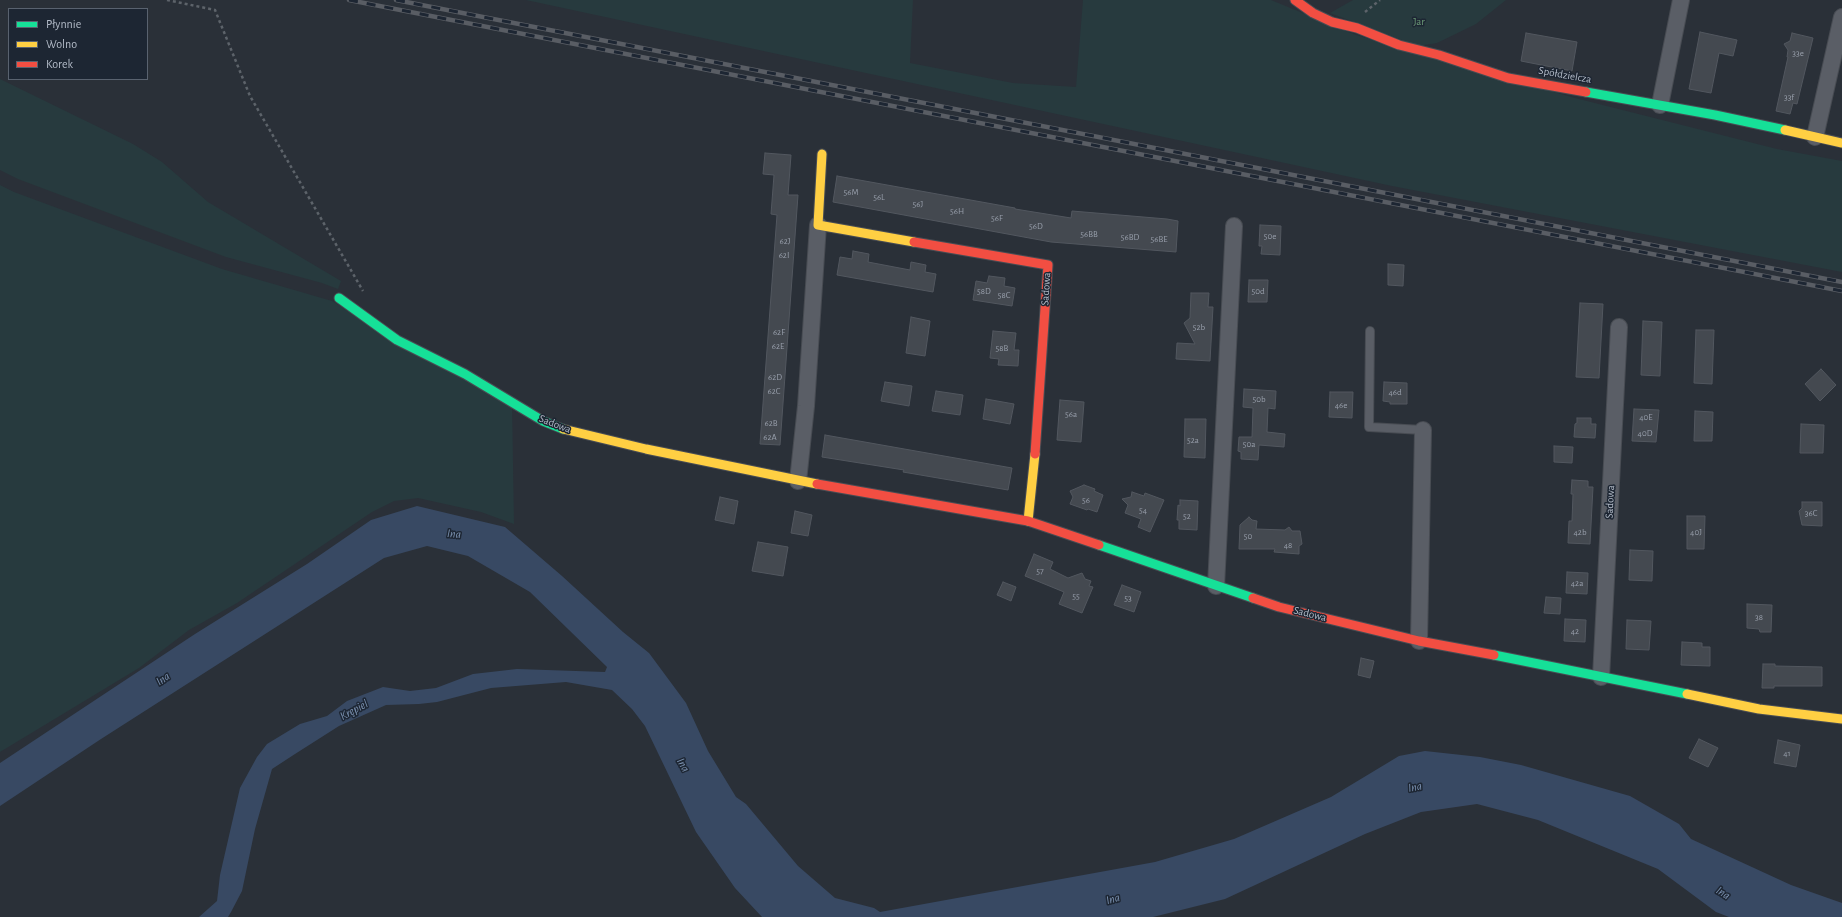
<!DOCTYPE html>
<html>
<head>
<meta charset="utf-8">
<style>
  body { margin:0 }
  #map { position:relative; width:1842px; height:917px; overflow:hidden; background:#2a3038; font-family:"Alegreya Sans",sans-serif }
  canvas { display:block }
  .legend { position:absolute; left:8px; top:8px; width:140px; height:72px; box-sizing:border-box; background:#1d2633; border:1px solid #59626f; margin:0; padding:5px 7px; list-style:none; font-size:12px; color:#b4bcc9 }
  .legend li { display:flex; align-items:center; gap:8px; height:20px }
  .legend b { width:20px; border:1px solid #59626f }
</style>
</head>
<body>
<div id="map">
<canvas width="1842" height="917"></canvas>
<ul class="legend">
<li><b style="height:5px;background:#16e098"></b>Płynnie</li>
<li><b style="height:5px;background:#ffcf43"></b>Wolno</li>
<li><b style="height:5px;background:#f24e42"></b>Korek</li>
</ul>
</div>
<script>
const ctx = document.querySelector('canvas').getContext('2d');
ctx.lineJoin = 'round';
function fill(path, color) { ctx.fillStyle = color; ctx.fill(path, 'evenodd'); }
const toPath = rows => new Path2D(rows.map(r => 'M' + r).join(''));
function strokePath(path, color, width, dash) { ctx.strokeStyle = color; ctx.lineWidth = width; ctx.lineCap = dash ? 'butt' : 'round'; ctx.setLineDash(dash || []); ctx.stroke(path); }
function label(font, color, halo, rows, align = 'center') {
  ctx.font = font + ' "Alegreya Sans",sans-serif'; ctx.lineWidth = 3; ctx.setLineDash([]); ctx.textBaseline = 'middle'; ctx.strokeStyle = halo; ctx.fillStyle = color; for (const [text, x, y, turn = 0] of rows) {
    ctx.save(); ctx.translate(x, y); ctx.rotate((+turn || 0) * Math.PI / 180); ctx.textAlign = isNaN(turn) ? turn : align; if (halo) ctx.strokeText(text, 0, 0); ctx.fillText(text, 0, 0); ctx.restore();
  }
}
const green = toPath([
  [526,0,913,0,910,63,1013,83,1076,87,1083,0,1271,0,1356,35,1575,98,1777,149,1842,161,1842,272,1392,186],
  [1353,0,1506,0,1476,24,1437,43,1418,46,1330,13],
  [0,79,133,144,162,162,208,202,341,281,338,289,322,283,226,257,18,179,0,170],
  [0,185,14,192,222,269,332,301,512,402,514,524,481,512,418,498,394,501,372,512,237,603,189,630,139,668,0,752]
]);
const water = toPath([
  [417,506,505,527,562,576,623,632,649,653,686,703,708,751,736,797,746,804,798,866,835,898,874,908,880,912,1155,862,1234,839,1331,797,1399,756,1425,751,1480,757,1521,765,1630,796,1679,824,1691,839,1791,885,1842,903,1842,917,1729,917,1716,912,1658,869,1538,820,1477,804,1421,812,1365,834,1225,899,1153,917,762,917,735,888,696,832,645,726,632,709,612,690,566,682,491,688,437,702,419,704,386,705,339,726,295,754,272,769,255,829,242,891,231,912,228,917,199,917,217,901,220,875,240,788,257,757,267,744,300,724,327,716,347,701,383,687,410,691,436,688,473,674,517,669,605,672,607,667,530,592,468,556,427,546,384,558,101,739,0,806,0,763,195,634,307,564,371,520]
]);
const building = toPath([
  [1700,32,1737,40,1733,56,1719,53,1711,93,1689,89,1700,32],
  [1526,33,1577,42,1572,71,1521,61,1526,33],
  [1792,33,1813,38,1797,104,1793,103,1790,114,1776,111,1788,57,1787,57,1788,50,1784,44,1790,41,1792,33],
  [765,153,791,155,788,195,798,195,780,445,760,444,777,215,771,214,774,175,763,174,765,153],
  [837,176,1015,208,1015,209,1071,218,1072,211,1167,219,1178,221,1176,252,1051,242,833,202,837,176],
  [1260,225,1281,226,1280,255,1261,254,1262,246,1259,246,1260,225],
  [853,251,869,254,868,262,910,270,911,262,926,265,925,272,936,274,933,292,837,275,840,257,852,259,853,251],
  [1388,264,1404,265,1403,286,1388,285,1388,264],
  [989,276,1005,278,1004,286,1015,288,1012,306,973,300,976,281,987,283,989,276],
  [1249,280,1268,280,1267,302,1248,302,1249,280],
  [1191,293,1209,293,1208,307,1213,307,1210,361,1176,359,1177,343,1195,344,1184,323,1190,318,1191,293],
  [1580,303,1603,304,1599,378,1576,377,1580,303],
  [911,317,930,321,925,356,906,353,911,317],
  [1643,321,1662,322,1660,376,1641,375,1643,321],
  [1696,330,1714,330,1712,384,1694,383,1696,330],
  [993,331,1016,333,1014,350,1019,350,1018,366,998,365,999,359,990,358,993,331],
  [1821,369,1836,385,1820,401,1805,384,1821,369],
  [885,382,912,386,909,406,881,401,885,382],
  [1384,382,1407,383,1407,404,1390,404,1390,402,1383,401,1384,382],
  [1244,389,1276,391,1275,409,1268,408,1267,432,1285,434,1284,447,1259,445,1258,460,1241,459,1241,452,1238,451,1239,437,1252,437,1253,408,1243,407,1244,389],
  [936,391,963,395,960,415,932,411,936,391],
  [1330,392,1353,392,1352,418,1329,417,1330,392],
  [986,399,1014,404,1010,424,983,419,986,399],
  [1060,400,1084,402,1081,442,1057,440,1060,400],
  [1634,409,1659,410,1656,442,1632,441,1634,409],
  [1695,411,1713,412,1712,441,1694,441,1695,411],
  [1577,418,1591,418,1591,424,1596,424,1595,438,1574,437,1575,424,1577,423,1577,418],
  [1185,419,1206,419,1205,458,1184,457,1185,419],
  [1801,424,1824,425,1823,453,1800,453,1801,424],
  [825,435,1012,468,1008,490,903,472,904,470,822,457,825,435],
  [1554,446,1573,447,1572,463,1554,462,1554,446],
  [1572,480,1588,481,1588,487,1593,487,1590,544,1568,543,1569,521,1572,521,1573,494,1571,494,1572,480],
  [1084,485,1095,489,1094,491,1103,495,1097,512,1088,509,1087,510,1070,504,1073,497,1070,491,1084,485],
  [1132,492,1144,496,1145,493,1164,500,1150,532,1138,527,1141,519,1125,513,1128,505,1122,499,1131,497,1132,492],
  [720,497,738,501,734,524,715,520,720,497],
  [1180,500,1198,501,1197,530,1179,529,1179,520,1177,520,1178,505,1180,506,1180,500],
  [1802,502,1822,502,1822,526,1802,525,1799,511,1802,508,1802,502],
  [795,511,812,515,808,536,791,533,795,511],
  [1687,516,1705,516,1704,549,1687,549,1687,516],
  [1249,517,1252,520,1257,521,1256,529,1285,530,1289,527,1292,531,1300,531,1302,544,1299,546,1299,554,1274,552,1275,549,1239,549,1240,525,1249,517],
  [758,542,788,547,783,576,752,571,758,542],
  [1630,550,1653,551,1652,581,1629,580,1630,550],
  [1034,554,1053,562,1050,569,1068,578,1082,573,1085,579,1091,581,1089,586,1093,587,1082,613,1059,604,1064,592,1025,576,1034,554],
  [1567,572,1588,573,1587,594,1566,593,1567,572],
  [1003,582,1016,587,1011,601,997,595,1003,582],
  [1122,585,1141,592,1134,612,1114,605,1122,585],
  [1546,597,1561,598,1560,614,1544,613,1546,597],
  [1747,604,1772,605,1771,632,1760,632,1759,629,1747,628,1747,604],
  [1565,619,1586,620,1585,642,1564,641,1565,619],
  [1627,620,1651,621,1649,650,1626,649,1627,620],
  [1682,642,1702,643,1702,647,1710,647,1710,666,1681,665,1682,642],
  [1361,658,1374,661,1370,678,1358,675,1361,658],
  [1763,664,1775,664,1775,666,1822,667,1822,686,1774,686,1774,688,1762,688,1763,664],
  [1699,739,1718,748,1708,767,1689,758,1699,739],
  [1778,740,1800,745,1796,767,1774,763,1778,740]
]);
const path = toPath([
  [167,0,215,10,250,96,363,291],
  [1365,12,1380,0]
]);
const lane = toPath([
  [1370,331,1369,427,1423,430]
]);
const street = toPath([
  [1660,105,1681,0],
  [1815,137,1842,17],
  [798,481,806,406,818,225],
  [1216,586,1234,226],
  [1419,641,1423,430],
  [1601,677,1619,327]
]);
const fast = toPath([
  [1586,92,1715,115,1785,130],
  [339,298,397,340,465,374,543,421,563,429],
  [1099,545,1253,598],
  [1494,655,1687,694]
]);
const slow = toPath([
  [1785,130,1842,143],
  [822,154,818,225,914,242],
  [563,429,646,449,817,484],
  [1028,521,1035,454],
  [1687,694,1759,709,1842,719]
]);
const jam = toPath([
  [1295,0,1313,13,1332,22,1357,28,1399,45,1439,55,1508,78,1586,92],
  [914,242,1048,265,1035,454],
  [817,484,1028,521,1099,545],
  [1253,598,1279,607,1419,641,1494,655]
]);
const rail = toPath([
  [349,0,1842,291],
  [396,0,1842,282]
]);
const numberNames = [
  ["33e",1798,53],
  ["33f",1789,97],
  ["56M",851,192],
  ["56L",879,197],
  ["56J",918,204],
  ["56H",957,211],
  ["56F",997,218],
  ["56D",1036,226],
  ["56BB",1089,234],
  ["50e",1270,236],
  ["56BD",1130,237],
  ["56BE",1159,239],
  ["62J",785,241],
  ["62I",784,255],
  ["58D",984,291],
  ["50d",1258,291],
  ["58C",1004,295],
  ["52b",1199,327],
  ["62F",779,332],
  ["62E",778,346],
  ["58B",1002,348],
  ["62D",775,377],
  ["62C",774,391],
  ["46d",1395,392],
  ["50b",1259,399],
  ["46e",1341,405],
  ["56a",1071,414],
  ["40E",1646,417],
  ["62B",771,423],
  ["40D",1645,433],
  ["62A",770,437],
  ["52a",1193,440],
  ["50a",1249,444],
  ["56",1086,500],
  ["54",1143,510],
  ["36C",1811,513],
  ["52",1187,516],
  ["42b",1580,532],
  ["40J",1696,532],
  ["50",1248,536],
  ["48",1288,545],
  ["57",1040,571],
  ["42a",1577,583],
  ["55",1076,596],
  ["53",1128,598],
  ["38",1759,617],
  ["42",1575,631],
  ["41",1787,753]
];
const parkNames = [
  ["Jar",1419,22]
];
const streetNames = [
  ["Spółdzielcza",1565,75,10],
  ["Sadowa",1046,289,-86],
  ["Sadowa",555,424,21],
  ["Sadowa",1610,502,-87],
  ["Sadowa",1310,614,14]
];
const waterNames = [
  ["Ina",454,534,4],
  ["Ina",163,679,-33],
  ["Krępiel",354,710,-28],
  ["Ina",683,765,61],
  ["Ina",1415,787,-9],
  ["Ina",1723,893,33],
  ["Ina",1113,899,-15]
];
fill(green, '#273a3e');
fill(water, '#384963');
fill(building, '#444950');
strokePath(building, '#52575f', 1);
strokePath(lane, '#484c53', 10);
strokePath(street, '#484c53', 18);
strokePath(fast, '#484c53', 11);
strokePath(slow, '#484c53', 11);
strokePath(jam, '#484c53', 11);
strokePath(path, '#5d636a', 2.5, [3, 3]);
strokePath(lane, '#5a5e66', 8);
strokePath(street, '#5a5e66', 16);
strokePath(fast, '#16e098', 9);
strokePath(slow, '#ffcf43', 9);
strokePath(jam, '#f24e42', 9);
strokePath(rail, '#595d64', 4.5);
strokePath(rail, '#1d2633', 3, [9]);
label('9px', '#989fab', null, numberNames);
label('11px', '#6b9a76', '#1d2633', parkNames);
label('11px', '#b4bcc9', '#1d2633', streetNames);
label('italic 12px', '#7c92b1', '#1d2633', waterNames);
</script>
</body>
</html>
